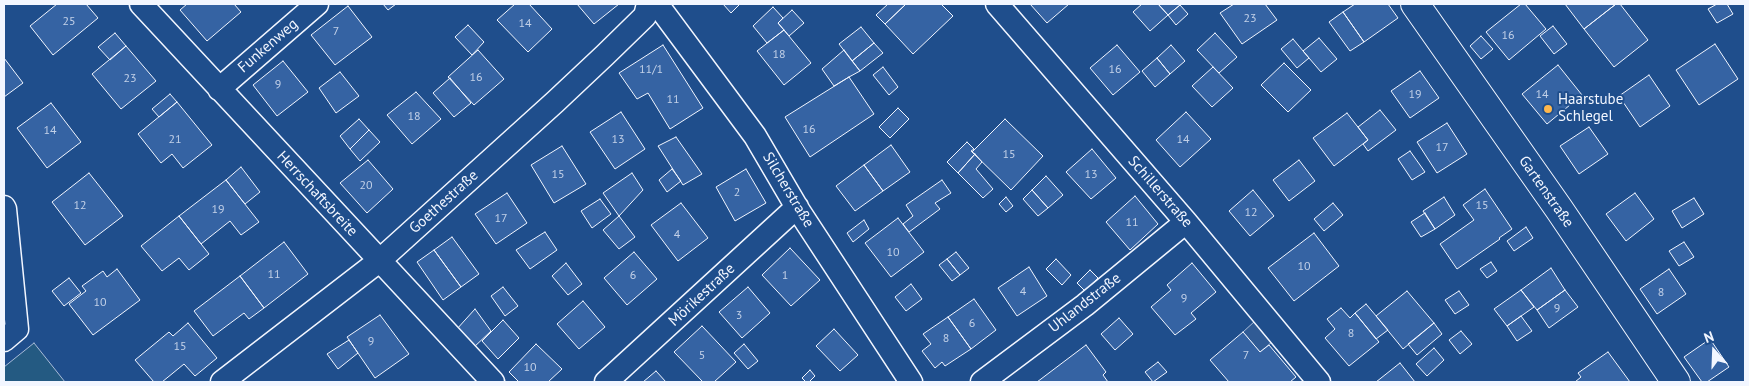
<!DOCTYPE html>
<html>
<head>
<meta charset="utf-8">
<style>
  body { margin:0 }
  #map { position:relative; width:1749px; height:386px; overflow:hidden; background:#1f4e8c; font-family:"PT Sans",sans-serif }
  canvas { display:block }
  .frame { position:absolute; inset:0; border:5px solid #f2f6ff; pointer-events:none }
  .north { position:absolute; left:1689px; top:326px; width:50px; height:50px; -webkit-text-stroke:4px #1f4e8c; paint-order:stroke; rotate:340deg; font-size:14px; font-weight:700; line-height:20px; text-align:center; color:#f2f6ff }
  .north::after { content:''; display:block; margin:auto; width:18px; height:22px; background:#f2f6ff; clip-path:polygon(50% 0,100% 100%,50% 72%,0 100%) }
</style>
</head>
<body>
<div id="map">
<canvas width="1749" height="386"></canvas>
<div class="frame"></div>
<div class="north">N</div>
</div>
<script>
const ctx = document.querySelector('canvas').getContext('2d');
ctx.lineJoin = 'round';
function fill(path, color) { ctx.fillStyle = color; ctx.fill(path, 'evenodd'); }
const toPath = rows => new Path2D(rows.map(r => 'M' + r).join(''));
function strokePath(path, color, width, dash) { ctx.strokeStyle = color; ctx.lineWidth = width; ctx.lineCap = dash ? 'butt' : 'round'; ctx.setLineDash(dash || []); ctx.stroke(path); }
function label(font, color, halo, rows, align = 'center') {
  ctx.font = font + ' "PT Sans",sans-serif'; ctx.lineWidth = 4; ctx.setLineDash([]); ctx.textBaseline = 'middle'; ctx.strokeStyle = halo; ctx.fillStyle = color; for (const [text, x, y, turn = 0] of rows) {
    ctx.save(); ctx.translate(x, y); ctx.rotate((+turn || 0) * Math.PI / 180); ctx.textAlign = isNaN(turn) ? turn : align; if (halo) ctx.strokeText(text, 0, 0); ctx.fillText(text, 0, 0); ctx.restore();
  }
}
const green = toPath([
  [34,343,65,382,4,382,4,367,34,343]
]);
const parking = toPath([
  [1255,321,1272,342,1260,352,1243,332,1255,321]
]);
const building = toPath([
  [57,4,86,4,98,18,53,55,30,26,57,4],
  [187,4,234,4,241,12,207,41,180,10,187,4],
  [383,4,396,4,388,10,383,4],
  [515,4,529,4,552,29,528,52,497,20,515,4],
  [577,4,619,4,594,24,577,4],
  [723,4,740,4,731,13,723,4],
  [888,4,906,4,885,24,876,15,888,4],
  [906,4,941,4,953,16,913,54,885,24,906,4],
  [1030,4,1069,4,1047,23,1030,4],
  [1142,4,1158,4,1168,15,1150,31,1133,12,1142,4],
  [1158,4,1180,4,1180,5,1168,15,1158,4],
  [1234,4,1265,4,1277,20,1242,44,1220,13,1234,4],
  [1355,4,1388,4,1398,18,1364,42,1343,12,1355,4],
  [1521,4,1525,4,1546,29,1509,60,1486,32,1521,4],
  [1565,4,1616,4,1584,29,1565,4],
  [1616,4,1620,4,1648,40,1614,67,1584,29,1616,4],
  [1717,4,1727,4,1733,14,1717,23,1708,9,1717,4],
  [1180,5,1188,14,1176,25,1168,15,1180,5],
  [348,6,372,37,335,65,311,35,348,6],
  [773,7,783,18,778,23,784,30,767,43,753,26,773,7],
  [792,10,804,23,789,36,778,23,792,10],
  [1343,12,1364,42,1350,51,1329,22,1343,12],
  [468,25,484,42,472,55,455,37,468,25],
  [1553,26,1567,44,1554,54,1540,36,1553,26],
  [861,27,874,43,852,61,839,44,861,27],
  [784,30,811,63,784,85,757,51,784,30],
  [115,33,126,46,110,60,98,47,115,33],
  [1215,33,1237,57,1219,73,1197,50,1215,33],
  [1481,36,1493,49,1481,59,1470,46,1481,36],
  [1319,38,1337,59,1321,72,1303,51,1319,38],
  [1293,39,1309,58,1297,68,1281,49,1293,39],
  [874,43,883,53,860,71,852,61,874,43],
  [1715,44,1738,79,1699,105,1676,70,1715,44],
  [663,45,703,108,670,129,648,93,637,99,619,73,663,45],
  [1117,45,1140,72,1113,95,1090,68,1117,45],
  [1171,45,1185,61,1170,74,1157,58,1171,45],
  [126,46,156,81,121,109,92,74,126,46],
  [478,50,504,79,474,105,448,77,478,50],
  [844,50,860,71,849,77,834,86,822,69,844,50],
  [4,58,23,83,4,97,4,58],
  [1157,58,1170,74,1155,87,1142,71,1157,58],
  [283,61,308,92,277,116,253,85,283,61],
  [1284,63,1311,90,1288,112,1261,85,1284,63],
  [1558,65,1582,95,1547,124,1522,94,1558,65],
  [883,67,898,87,889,95,873,75,883,67],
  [1213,67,1233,88,1212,107,1192,86,1213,67],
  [1420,71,1439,98,1410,118,1391,91,1420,71],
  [340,72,359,96,336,113,319,88,340,72],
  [1649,75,1670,106,1640,127,1619,96,1649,75],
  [849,77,874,114,810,157,785,117,849,77],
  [450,78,471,103,454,117,433,93,450,78],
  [416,92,441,119,412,144,387,115,416,92],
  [170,94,177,102,159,117,152,109,170,94],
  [177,102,212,145,183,168,172,154,161,163,138,134,177,102],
  [51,103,81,142,47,168,17,128,51,103],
  [898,108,909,119,890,138,879,127,898,108],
  [1380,110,1396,130,1368,151,1363,144,1368,140,1358,127,1380,110],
  [621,112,645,149,615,169,590,132,621,112],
  [1186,112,1211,139,1180,167,1156,140,1186,112],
  [1347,113,1368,140,1334,166,1313,138,1347,113],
  [359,119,369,130,350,149,340,136,359,119],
  [1005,119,1043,156,1011,190,972,152,1005,119],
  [1447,123,1467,154,1437,173,1417,142,1447,123],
  [1589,127,1608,154,1579,174,1560,146,1589,127],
  [369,130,380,142,360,161,350,149,369,130],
  [676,137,702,174,683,185,658,146,676,137],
  [967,142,974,149,971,151,975,154,958,173,947,162,967,142],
  [891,145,910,172,883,191,864,165,891,145],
  [562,146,586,184,554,203,531,165,562,146],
  [1092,149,1116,178,1091,199,1066,172,1092,149],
  [1410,151,1425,172,1412,180,1398,159,1410,151],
  [975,154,982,162,976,169,993,189,983,198,958,173,975,154],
  [368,160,393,189,367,213,340,183,368,160],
  [1299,160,1315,181,1289,201,1273,180,1299,160],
  [864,165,883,191,855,211,836,186,864,165],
  [241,167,260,192,245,204,226,180,241,167],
  [672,169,681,181,667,192,659,180,672,169],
  [746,169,766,203,735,221,716,187,746,169],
  [89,173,123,216,85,245,52,202,89,173],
  [632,173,643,190,619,216,603,193,632,173],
  [1046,176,1063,195,1048,208,1032,190,1046,176],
  [226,180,259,222,241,235,230,221,201,244,179,216,226,180],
  [942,180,951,193,935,203,940,209,909,232,903,224,913,216,906,205,942,180],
  [1485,189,1512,229,1499,238,1500,239,1457,269,1440,244,1474,220,1463,205,1485,189],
  [1032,190,1048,208,1038,216,1023,199,1032,190],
  [1253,190,1274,216,1250,236,1229,211,1253,190],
  [507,193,527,223,496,244,475,214,507,193],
  [1635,193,1654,219,1626,241,1606,214,1635,193],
  [1135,196,1158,224,1130,250,1106,222,1135,196],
  [1006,197,1013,206,1006,212,999,204,1006,197],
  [1444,197,1455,215,1435,229,1423,211,1444,197],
  [1694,198,1704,214,1682,228,1672,211,1694,198],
  [600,199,611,214,592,228,581,211,600,199],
  [681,203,708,238,678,261,651,225,681,203],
  [1333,203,1343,215,1324,231,1314,219,1333,203],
  [1425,213,1435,229,1421,237,1411,222,1425,213],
  [179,216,209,254,189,270,179,258,162,271,141,246,179,216],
  [619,216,635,237,619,249,603,230,619,216],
  [898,218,924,252,891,277,865,243,898,218],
  [864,220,869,229,853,242,847,233,864,220],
  [1526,227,1533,238,1514,251,1507,241,1526,227],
  [545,232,557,250,530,269,516,250,545,232],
  [1314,233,1339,266,1294,301,1268,268,1314,233],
  [452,237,479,274,461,287,434,250,452,237],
  [284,242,308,274,264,308,240,276,284,242],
  [1684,242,1694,257,1679,266,1669,251,1684,242],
  [790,248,820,280,791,306,762,275,790,248],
  [434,250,461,287,443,300,417,262,434,250],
  [634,252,657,279,627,305,604,278,634,252],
  [956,252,969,268,960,275,947,259,956,252],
  [947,259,960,275,952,281,939,265,947,259],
  [1056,259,1071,275,1062,285,1046,269,1056,259],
  [1491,262,1497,271,1487,278,1480,269,1491,262],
  [566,263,582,284,568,295,552,276,566,263],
  [1192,263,1216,292,1191,313,1196,319,1175,335,1151,307,1171,290,1167,285,1192,263],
  [1029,267,1047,296,1017,316,998,288,1029,267],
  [1551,268,1565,290,1537,310,1521,290,1551,268],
  [117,269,140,300,93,335,69,304,86,291,82,286,103,271,107,277,117,269],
  [1669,269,1686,294,1657,314,1640,289,1669,269],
  [1090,270,1098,278,1085,291,1077,283,1090,270],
  [240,276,264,308,249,319,244,313,213,336,194,311,240,276],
  [69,278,81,293,64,306,52,291,69,278],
  [911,284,922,299,906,311,895,297,911,284],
  [503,287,518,306,505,316,491,296,503,287],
  [748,287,770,313,742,338,719,312,748,287],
  [1521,290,1534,307,1507,326,1494,309,1521,290],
  [1565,290,1578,307,1549,328,1537,310,1565,290],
  [1407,291,1434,323,1403,349,1376,316,1407,291],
  [1459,291,1469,305,1455,314,1445,300,1459,291],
  [974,299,996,330,971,349,948,317,974,299],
  [583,301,605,327,579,349,557,324,583,301],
  [1366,304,1388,330,1376,339,1355,313,1366,304],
  [1341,308,1350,318,1355,313,1379,342,1349,366,1325,338,1335,329,1327,319,1341,308],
  [475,309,491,331,472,349,456,330,475,309],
  [380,315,409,354,375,378,347,337,380,315],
  [1521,316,1532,331,1517,341,1507,326,1521,316],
  [948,317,971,349,945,366,942,362,935,368,922,351,931,344,923,334,948,317],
  [1119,318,1133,334,1115,350,1101,334,1119,318],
  [503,320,519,338,498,359,482,341,503,320],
  [188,323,217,358,195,376,184,364,162,382,154,382,135,360,169,332,173,336,188,323],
  [1434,323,1442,334,1417,355,1408,344,1434,323],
  [702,326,736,362,714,382,703,382,674,352,702,326],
  [834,329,858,355,840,371,816,346,834,329],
  [1461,331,1472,344,1460,354,1449,340,1461,331],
  [1243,332,1260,352,1269,345,1296,377,1290,382,1229,382,1210,360,1243,332],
  [1710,339,1729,367,1707,382,1702,382,1684,357,1710,339],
  [349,340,358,353,338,369,327,354,349,340],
  [536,344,562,369,548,382,519,382,509,372,536,344],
  [744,344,758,361,748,369,734,353,744,344],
  [1086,345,1106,372,1103,375,1108,382,1037,382,1086,345],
  [1434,348,1444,360,1427,376,1416,364,1434,348],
  [1608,352,1630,382,1575,382,1581,377,1578,373,1608,352],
  [1158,362,1167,372,1153,382,1145,372,1158,362],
  [1400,363,1415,382,1376,382,1400,363],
  [810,370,815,376,809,382,806,382,802,378,810,370],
  [656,371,666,382,643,382,656,371]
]);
const street = toPath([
  [141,4,493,382],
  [657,4,755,136,799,211,911,382],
  [997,4,1186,222,1319,382],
  [219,89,317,4],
  [4,207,5,209,17,329,4,340],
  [222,382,379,261,555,102,605,55,645,16,648,4],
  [606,382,797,207],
  [982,382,1085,305,1186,222]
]);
const secondary = toPath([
  [1415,4,1559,209,1676,382]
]);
const markers = [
  [1548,109,5,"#ffb74d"]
];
const numberNames = [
  ["23",1250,19],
  ["25",69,22],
  ["14",525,24],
  ["7",336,32],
  ["16",1508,36],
  ["18",779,55],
  ["11/1",651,70],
  ["16",1115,70],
  ["16",476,78],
  ["23",130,79],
  ["9",278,85],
  ["19",1415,95],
  ["14",1542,95],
  ["11",673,100],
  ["18",414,117],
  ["16",809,130],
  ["14",50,131],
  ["21",175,140],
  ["13",618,140],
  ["14",1183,140],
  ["17",1442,148],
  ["15",1009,155],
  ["15",558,175],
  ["13",1091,175],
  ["20",366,186],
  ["2",737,193],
  ["12",80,206],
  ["15",1482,206],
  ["19",218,210],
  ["12",1251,213],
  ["17",501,219],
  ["11",1132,223],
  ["4",677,235],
  ["10",893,253],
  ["10",1304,267],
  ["11",274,275],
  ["6",633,276],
  ["1",785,276],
  ["4",1023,292],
  ["8",1661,293],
  ["9",1184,299],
  ["10",100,303],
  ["9",1557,309],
  ["3",739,316],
  ["6",972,324],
  ["8",1351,334],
  ["8",946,339],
  ["9",371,342],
  ["15",180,347],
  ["5",702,356],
  ["7",1246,356],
  ["10",530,368]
];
const streetNames = [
  ["Funkenweg",268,46,-41],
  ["Silcherstraße",788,190,59],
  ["Schillerstraße",1160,192,49],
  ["Gartenstraße",1546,192,55],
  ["Herrschaftsbreite",317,194,47],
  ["Goethestraße",444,202,-42],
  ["Mörikestraße",702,295,-43],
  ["Uhlandstraße",1085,303,-38]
];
const poiNames = [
  ["Haarstube",1558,100],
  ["Schlegel",1558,117]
];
fill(green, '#245a82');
strokePath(green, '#a8bbd7', 1);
fill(parking, '#305b95');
strokePath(parking, '#a8bbd7', 1);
fill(building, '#3563a3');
strokePath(building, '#f2f6ff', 1);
strokePath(street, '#f2f6ff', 25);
strokePath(secondary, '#f2f6ff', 30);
strokePath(street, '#1f4e8c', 22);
strokePath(secondary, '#1f4e8c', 28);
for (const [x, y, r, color] of markers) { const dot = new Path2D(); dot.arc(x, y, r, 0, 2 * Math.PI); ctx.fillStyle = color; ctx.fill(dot); strokePath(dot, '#1f4e8c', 2); }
label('12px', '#c3d1e8', null, numberNames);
label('15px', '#f2f6ff', '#1f4e8c', streetNames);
label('15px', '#f2f6ff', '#1f4e8c', poiNames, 'left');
</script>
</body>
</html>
